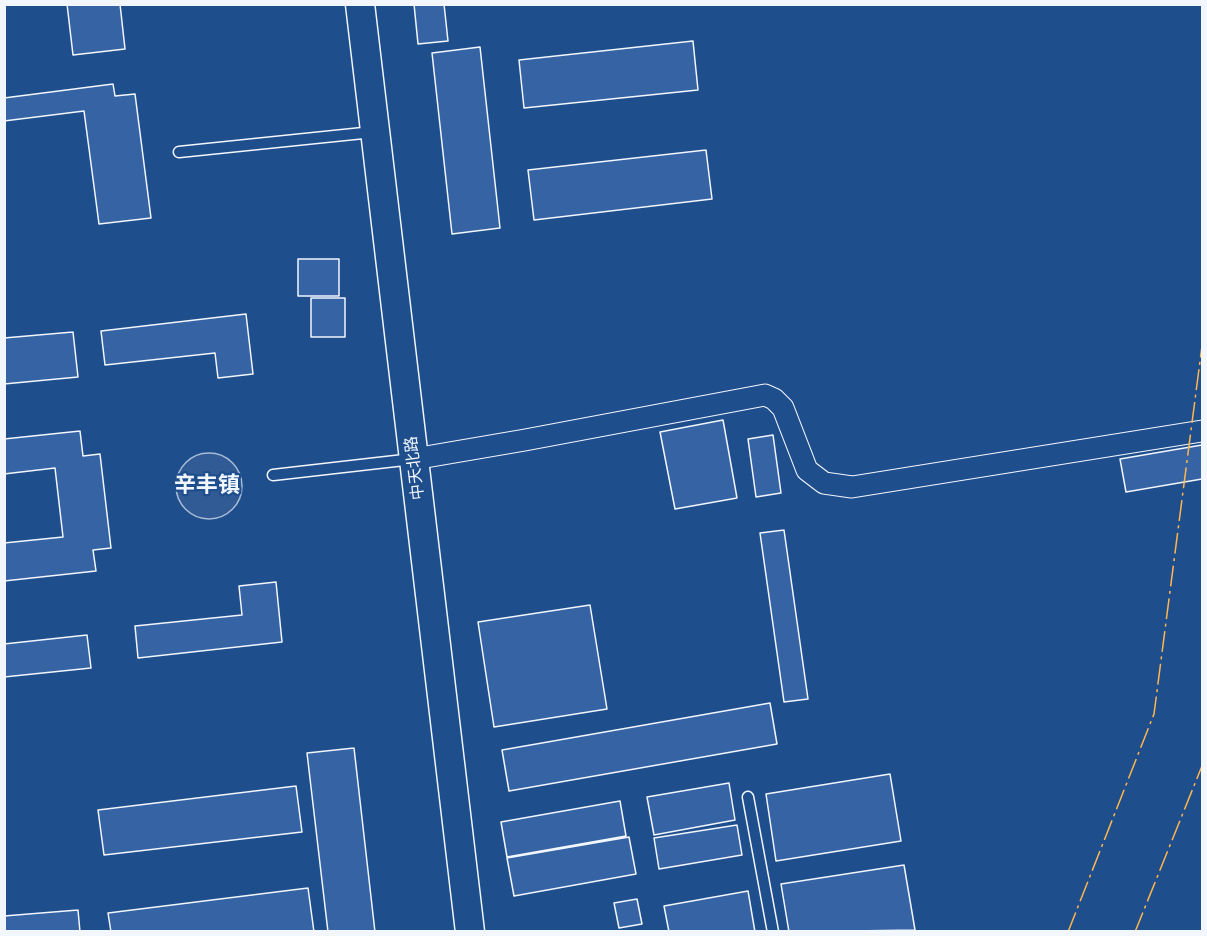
<!DOCTYPE html>
<html>
<head>
<meta charset="utf-8">
<style>
  body { margin:0 }
  #map { position:relative; width:1207px; height:936px; overflow:hidden; background:#1f4e8c; font-family:"Work Sans",sans-serif }
  canvas { display:block }
  .frame { position:absolute; inset:0; border:6px solid #f2f6ff; pointer-events:none }
</style>
</head>
<body>
<div id="map">
<canvas width="1207" height="936"></canvas>
<div class="frame"></div>
</div>
<script>
const ctx = document.querySelector('canvas').getContext('2d');
ctx.lineJoin = 'round';
function fill(path, color) { ctx.fillStyle = color; ctx.fill(path, 'evenodd'); }
const toPath = rows => new Path2D(rows.map(r => 'M' + r).join(''));
function strokePath(path, color, width, dash) { ctx.strokeStyle = color; ctx.lineWidth = width; ctx.lineCap = dash ? 'butt' : 'round'; ctx.setLineDash(dash || []); ctx.stroke(path); }
function label(font, color, halo, rows, align = 'center') {
  ctx.font = font + ' "Work Sans","Noto Sans SC",sans-serif'; ctx.lineWidth = 4.5; ctx.setLineDash([]); ctx.textBaseline = 'middle'; ctx.strokeStyle = halo; ctx.fillStyle = color; for (const [text, x, y, turn = 0] of rows) {
    ctx.save(); ctx.translate(x, y); ctx.rotate((+turn || 0) * Math.PI / 180); ctx.textAlign = isNaN(turn) ? turn : align; if (halo) ctx.strokeText(text, 0, 0); ctx.fillText(text, 0, 0); ctx.restore();
  }
}
const built = toPath([
  '176 486a33 33 0 1 1 66 0a33 33 0 1 1-66 0Z'
]);
const building = toPath([
  [67,4,120,4,125,49,73,55,67,4],
  [414,4,444,4,448,41,418,44,414,4],
  [693,41,698,90,524,108,519,60,693,41],
  [480,47,500,228,452,234,432,53,480,47],
  [113,84,115,96,135,94,151,218,99,224,84,111,4,121,4,98,113,84],
  [706,150,712,199,534,220,528,170,706,150],
  [298,259,339,259,339,296,298,296,298,259],
  [311,298,345,298,345,337,311,337,311,298],
  [246,314,253,374,218,378,215,353,105,365,101,331,246,314],
  [73,332,78,377,4,384,4,338,73,332],
  [723,420,737,498,675,509,660,432,723,420],
  [80,431,83,456,100,454,111,548,93,550,96,571,4,581,4,543,63,537,55,468,4,474,4,439,80,431],
  [773,435,781,493,756,497,748,439,773,435],
  [1202,445,1202,479,1126,492,1120,459,1202,445],
  [784,530,808,699,784,702,760,533,784,530],
  [276,582,282,642,138,658,135,626,242,615,239,586,276,582],
  [590,605,607,709,494,727,478,622,590,605],
  [87,635,91,668,4,677,4,644,87,635],
  [770,703,777,744,509,791,502,750,770,703],
  [354,748,375,932,328,932,307,753,354,748],
  [890,774,901,841,776,861,766,794,890,774],
  [729,783,735,820,654,835,647,797,729,783],
  [296,786,302,832,104,855,98,810,296,786],
  [620,801,626,836,507,857,501,822,620,801],
  [737,825,742,855,659,869,654,838,737,825],
  [629,837,636,874,514,896,507,858,629,837],
  [904,865,915,930,789,932,781,884,904,865],
  [308,888,314,932,111,932,108,913,308,888],
  [748,891,755,932,669,932,664,906,748,891],
  [637,899,642,924,619,928,614,903,637,899],
  [78,910,80,932,4,932,4,916,78,910]
]);
const lane = toPath([
  [179,152,373,132],
  [273,475,413,459],
  [748,797,773,932]
]);
const street = toPath([
  [414,459,525,440,765,395,774,399,783,408,807,470,824,483,852,487,1202,431]
]);
const secondary = toPath([
  [360,4,470,932]
]);
const power = toPath([
  [1068,932,1154,714,1202,346],
  [1135,932,1202,766]
]);
const streetNames = [
  ["中天北路",415,468,-97]
];
const districtNames = [
  ["辛丰镇",207,486]
];
fill(built, '#305b95');
strokePath(built, '#a8bbd7', 1.5);
fill(building, '#3563a3');
strokePath(building, '#f2f6ff', 1.5);
strokePath(lane, '#f2f6ff', 13);
strokePath(street, '#f2f6ff', 23);
strokePath(secondary, '#f2f6ff', 31);
strokePath(lane, '#1f4e8c', 10);
strokePath(street, '#1f4e8c', 21);
strokePath(secondary, '#1f4e8c', 28);
strokePath(power, '#ffb74d', 1.5, [21, 4.5, 3, 4.5]);
label('16px', '#f2f6ff', '#1f4e8c', streetNames);
label('bold 22px', '#f2f6ff', '#1f4e8c', districtNames);
</script>
</body>
</html>
